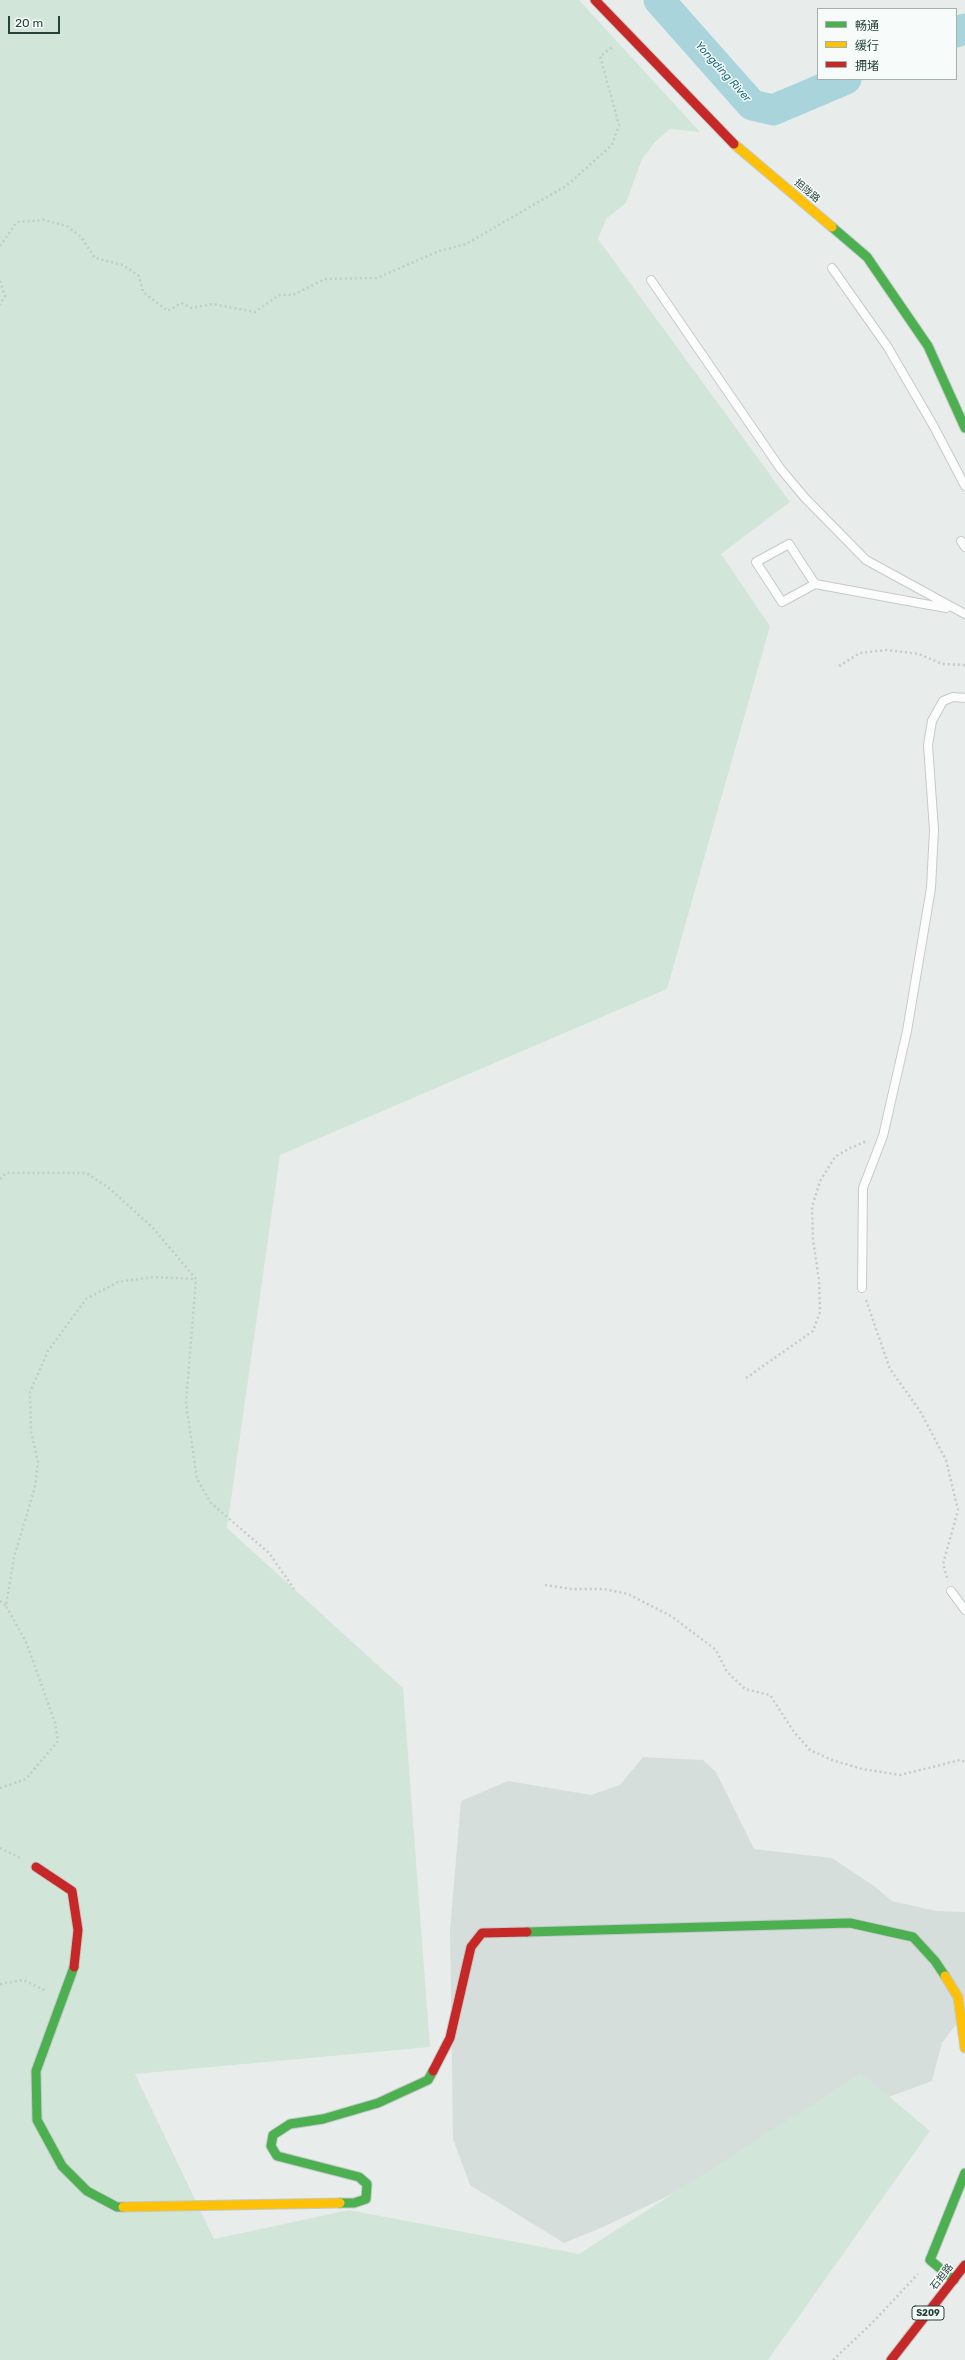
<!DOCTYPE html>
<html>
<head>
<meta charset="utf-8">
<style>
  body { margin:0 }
  #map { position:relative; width:965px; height:2360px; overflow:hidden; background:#e8edeb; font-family:Rubik,"Noto Sans SC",sans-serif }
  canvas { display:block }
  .legend { position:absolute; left:817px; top:8px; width:140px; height:72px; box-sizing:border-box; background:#f7fbf9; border:1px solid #a3b1ad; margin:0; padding:5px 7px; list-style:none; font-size:12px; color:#24423a }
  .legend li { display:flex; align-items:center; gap:8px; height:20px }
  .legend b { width:20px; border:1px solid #a3b1ad }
  .scale { position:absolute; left:8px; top:16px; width:52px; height:18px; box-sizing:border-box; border:2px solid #24423a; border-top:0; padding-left:5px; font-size:12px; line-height:14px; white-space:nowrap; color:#24423a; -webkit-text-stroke:3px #f7fbf9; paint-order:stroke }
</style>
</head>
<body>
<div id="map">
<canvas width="965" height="2360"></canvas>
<ul class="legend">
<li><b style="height:5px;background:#4caf50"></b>畅通</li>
<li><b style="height:5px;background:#ffc107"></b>缓行</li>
<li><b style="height:5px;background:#c62828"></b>拥堵</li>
</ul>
<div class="scale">20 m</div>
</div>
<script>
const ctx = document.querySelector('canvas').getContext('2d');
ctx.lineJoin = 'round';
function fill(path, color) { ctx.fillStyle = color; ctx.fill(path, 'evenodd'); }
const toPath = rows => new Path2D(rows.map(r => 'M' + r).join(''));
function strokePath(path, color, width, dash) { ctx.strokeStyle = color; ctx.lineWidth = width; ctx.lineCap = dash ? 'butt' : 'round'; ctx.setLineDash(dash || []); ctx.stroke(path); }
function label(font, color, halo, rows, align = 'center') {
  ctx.font = font + ' Rubik,"Noto Sans SC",sans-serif'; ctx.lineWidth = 3; ctx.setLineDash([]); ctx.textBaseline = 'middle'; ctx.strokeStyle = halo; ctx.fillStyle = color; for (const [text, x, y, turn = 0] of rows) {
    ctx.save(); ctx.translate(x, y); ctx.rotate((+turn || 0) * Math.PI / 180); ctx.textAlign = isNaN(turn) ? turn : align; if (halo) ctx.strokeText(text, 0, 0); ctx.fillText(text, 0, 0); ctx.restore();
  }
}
const built = toPath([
  [643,1757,703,1760,716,1772,754,1849,832,1858,874,1886,892,1901,936,1911,965,1912,965,2013,942,2043,932,2081,834,2117,603,2227,564,2243,470,2185,453,2139,450,1929,461,1801,508,1781,591,1795,620,1785]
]);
const green = toPath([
  [0,0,579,0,700,132,670,129,655,142,642,159,626,203,606,219,598,239,790,502,721,554,770,626,667,989,280,1155,227,1528,403,1688,430,2047,135,2074,214,2239,349,2210,579,2254,861,2073,930,2131,768,2360,0,2360]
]);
const river = toPath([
  [659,0,752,105,773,110,846,79],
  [956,32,965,29]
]);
const path = toPath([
  [0,246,17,222,44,220,67,226,81,237,95,258,123,265,139,276,143,292,168,311,181,303,192,308,213,304,255,312,279,295,293,295,325,279,377,278,439,251,466,244,566,186,612,145,619,125,600,56,614,46],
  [0,281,5,296,0,305],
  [839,666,860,653,887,650,919,654,942,664,965,665],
  [0,1179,6,1173,86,1173,109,1188,153,1228,196,1279,186,1403,197,1479,211,1503,269,1553,294,1589],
  [866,1300,890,1369,920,1411,946,1460,958,1510,943,1564,948,1581],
  [746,1378,813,1331,820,1312,819,1280,813,1240,812,1207,820,1181,835,1157,850,1148,867,1141],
  [545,1585,571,1589,604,1589,628,1594,671,1616,716,1650,727,1672,745,1689,770,1695,794,1732,810,1750,832,1760,862,1769,900,1775,960,1760,965,1762],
  [0,1601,6,1606],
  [0,1788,26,1779,58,1741,55,1723,27,1644,6,1606,14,1557,35,1487,38,1462,31,1431,30,1392,48,1351,86,1299,118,1282,153,1277,196,1279],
  [0,1848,20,1858],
  [0,1984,23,1980,46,1991],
  [833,2360,872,2323,918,2274]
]);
const lane = toPath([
  [832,268,887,346,933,425,965,486],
  [651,280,780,468,805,498,866,560,965,614],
  [961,541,965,547],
  [815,584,782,602,756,562,789,544,815,584,946,608],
  [862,1288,863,1188,883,1136,907,1031,931,888,934,830,928,745,932,721,943,701,953,697,965,698],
  [951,1591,965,1610]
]);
const fast = toPath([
  [832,227,867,257,928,346,965,428],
  [527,1932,850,1923,913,1937,935,1961,945,1976],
  [74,1967,36,2071,37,2120,62,2166,87,2191,117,2207,123,2207],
  [340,2203,354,2203,366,2199,367,2184,359,2177,277,2156,271,2146,273,2135,290,2124,323,2119,378,2103,428,2080,433,2071],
  [954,2280,930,2260,965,2173]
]);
const slow = toPath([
  [734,144,832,227],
  [945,1976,958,1997,965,2048],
  [123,2207,340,2203]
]);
const jam = toPath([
  [595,0,734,144],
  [36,1867,72,1891,78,1930,74,1967],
  [433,2071,450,2038,471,1947,482,1933,527,1932],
  [891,2360,965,2265]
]);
const shields = [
  [928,2313,32]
];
const shieldNames = [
  ["S209",928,2313]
];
const streetNames = [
  ["担陇路",807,191,40],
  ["石担路",942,2277,-52]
];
const waterNames = [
  ["Yongding River",723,72,48]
];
fill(built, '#d6dedb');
fill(green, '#d1e6d8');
strokePath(river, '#a9d4db', 31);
strokePath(lane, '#c5cac8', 10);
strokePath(fast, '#c3cbc8', 11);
strokePath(slow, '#c3cbc8', 11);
strokePath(jam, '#c3cbc8', 11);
strokePath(path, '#c3ccca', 2.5, [2, 3]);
strokePath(lane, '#fcfcfc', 8);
strokePath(fast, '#4caf50', 9);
strokePath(slow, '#ffc107', 9);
strokePath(jam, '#c62828', 9);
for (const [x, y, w] of shields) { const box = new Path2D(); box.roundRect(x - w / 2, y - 7, w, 14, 3); ctx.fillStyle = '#f7fbf9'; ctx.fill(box); strokePath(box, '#24423a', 1); }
label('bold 9px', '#24423a', null, shieldNames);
label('10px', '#24423a', '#f7fbf9', streetNames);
label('italic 11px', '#1c6f80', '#f7fbf9', waterNames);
</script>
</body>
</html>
